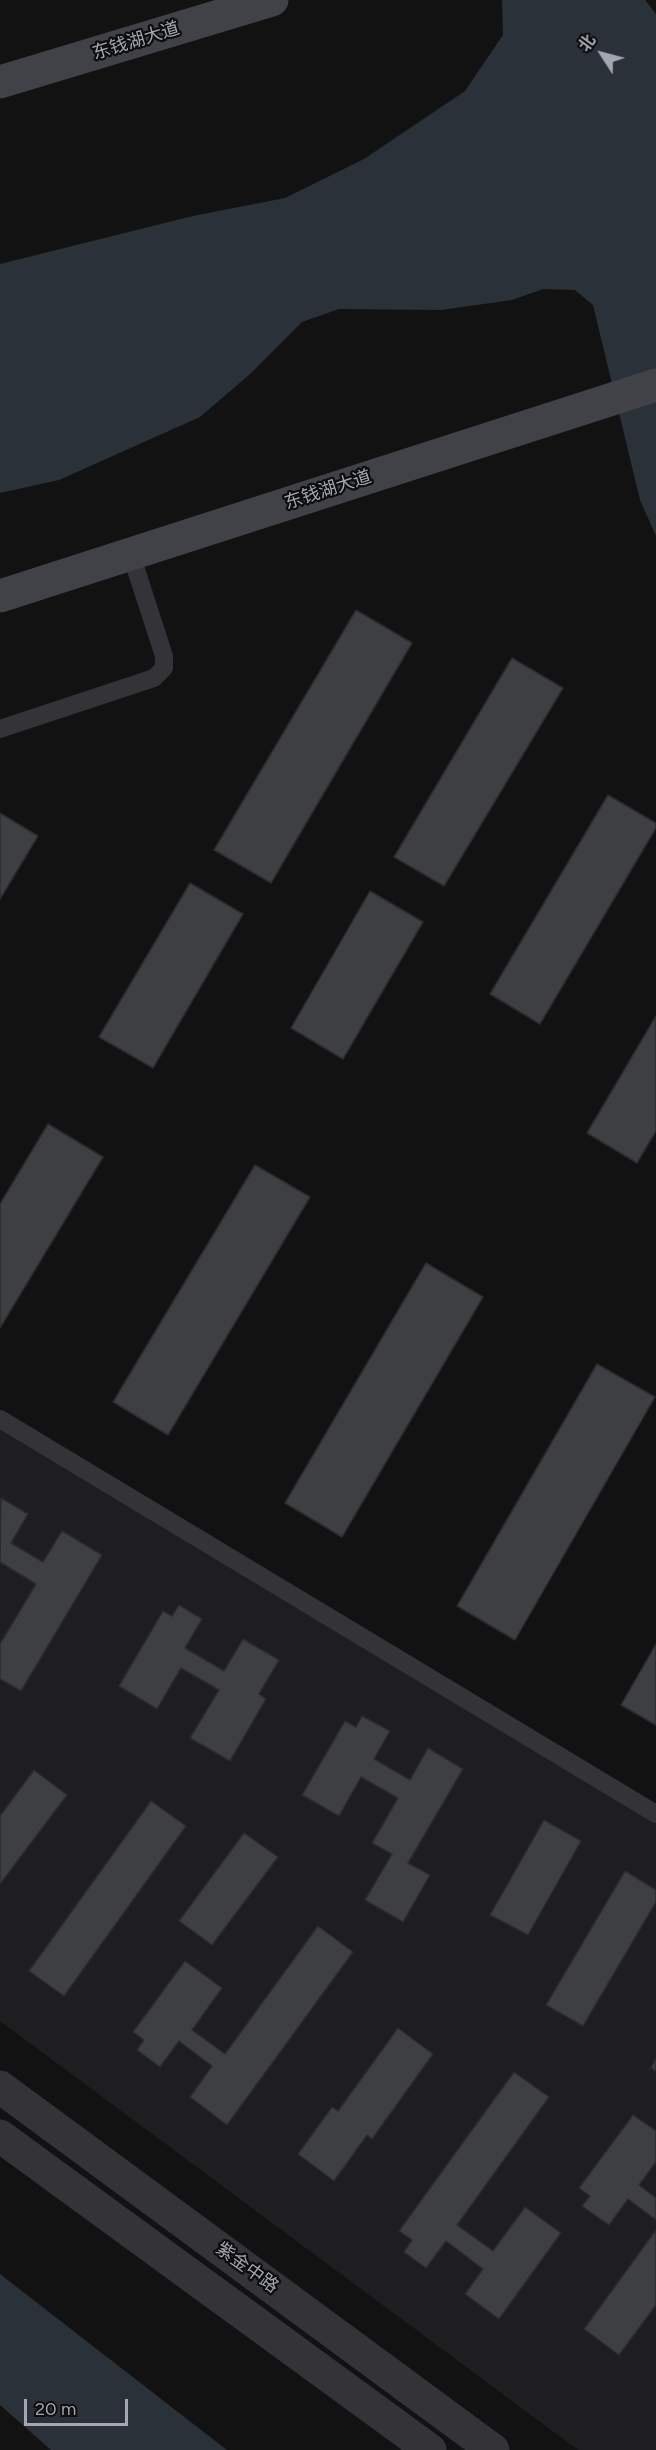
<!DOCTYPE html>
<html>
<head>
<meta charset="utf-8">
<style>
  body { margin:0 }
  #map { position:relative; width:656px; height:2450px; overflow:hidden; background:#121213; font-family:Figtree,"Noto Sans SC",sans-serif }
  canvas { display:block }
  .north { position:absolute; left:572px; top:24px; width:60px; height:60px; -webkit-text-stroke:4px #0d0d0e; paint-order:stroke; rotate:306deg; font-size:16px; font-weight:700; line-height:24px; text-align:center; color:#a4a7b3 }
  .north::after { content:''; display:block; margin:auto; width:21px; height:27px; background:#a4a7b3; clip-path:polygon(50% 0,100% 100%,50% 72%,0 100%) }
  .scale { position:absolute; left:24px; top:2399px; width:104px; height:27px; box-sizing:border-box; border:3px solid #a4a7b3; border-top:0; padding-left:8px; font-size:18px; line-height:21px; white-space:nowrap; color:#a4a7b3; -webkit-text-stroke:4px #0d0d0e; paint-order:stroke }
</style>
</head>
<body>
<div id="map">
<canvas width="656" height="2450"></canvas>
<div class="north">北</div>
<div class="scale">20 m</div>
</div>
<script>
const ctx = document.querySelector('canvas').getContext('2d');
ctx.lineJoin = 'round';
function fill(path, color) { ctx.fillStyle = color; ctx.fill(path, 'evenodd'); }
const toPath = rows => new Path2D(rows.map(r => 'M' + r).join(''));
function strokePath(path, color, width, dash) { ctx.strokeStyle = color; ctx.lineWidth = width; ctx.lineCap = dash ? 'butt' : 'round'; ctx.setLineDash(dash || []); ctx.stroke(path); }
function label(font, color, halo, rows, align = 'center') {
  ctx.font = font + ' Figtree,"Noto Sans SC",sans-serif'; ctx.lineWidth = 4.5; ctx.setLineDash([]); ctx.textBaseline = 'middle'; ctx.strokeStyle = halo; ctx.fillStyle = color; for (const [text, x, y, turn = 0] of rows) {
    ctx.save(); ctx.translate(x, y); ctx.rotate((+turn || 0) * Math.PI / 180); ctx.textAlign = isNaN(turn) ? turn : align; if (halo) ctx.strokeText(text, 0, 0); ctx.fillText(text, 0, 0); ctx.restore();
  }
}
const built = toPath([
  [0,1415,656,1806,656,2450,578,2450,0,2021]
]);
const water = toPath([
  [502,0,645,0,656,14,656,536,640,500,593,305,575,290,543,289,512,300,441,310,339,309,302,322,249,375,200,417,59,480,0,493,0,264,193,216,285,198,364,159,465,91,503,35],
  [0,2274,94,2347,227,2450,51,2450,0,2405]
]);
const building = toPath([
  [356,610,412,643,271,883,214,850,356,610],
  [512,658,563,688,444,886,394,857,512,658],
  [608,795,656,823,656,828,540,1024,490,994,608,795],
  [0,813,38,836,0,899,0,813],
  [190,883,243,914,153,1068,99,1037,190,883],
  [370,891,423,922,343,1059,291,1028,370,891],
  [656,1016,656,1131,637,1163,587,1133,656,1016],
  [48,1124,103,1157,0,1328,0,1204,48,1124],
  [255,1165,310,1197,168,1435,113,1402,255,1165],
  [426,1263,483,1297,342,1537,285,1503,426,1263],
  [597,1364,655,1397,515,1640,457,1606,597,1364],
  [1,1498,28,1514,11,1543,43,1562,62,1531,102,1555,21,1691,0,1679,0,1644,36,1584,0,1562,1,1498],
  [179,1605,202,1619,185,1648,224,1671,243,1639,279,1660,259,1694,266,1699,230,1761,190,1738,219,1690,181,1668,157,1709,119,1686,163,1611,172,1616,179,1605],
  [656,1644,656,1725,621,1705,656,1644],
  [362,1716,390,1731,374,1759,410,1780,428,1748,463,1769,408,1863,430,1875,403,1922,365,1900,392,1854,372,1843,398,1798,361,1777,339,1816,302,1795,345,1721,356,1727,362,1716],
  [34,1770,67,1795,0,1884,0,1816,34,1770],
  [151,1801,186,1826,64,1996,29,1971,151,1801],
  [544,1820,581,1841,528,1935,490,1915,544,1820],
  [244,1833,278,1857,212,1945,179,1921,244,1833],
  [625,1871,656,1890,656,1902,583,2026,546,2005,625,1871],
  [318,1926,353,1952,227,2125,190,2097,212,2066,179,2041,160,2067,137,2050,144,2040,133,2032,185,1961,222,1988,192,2030,225,2054,318,1926],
  [398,2028,433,2054,372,2139,367,2135,334,2181,298,2154,332,2107,338,2111,398,2028],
  [656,2058,656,2071,651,2068,656,2058],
  [514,2072,549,2097,457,2225,493,2251,525,2207,561,2233,499,2319,465,2294,483,2269,446,2241,426,2268,404,2252,412,2240,399,2231,514,2072],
  [633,2115,656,2131,656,2162,639,2185,656,2198,656,2220,628,2199,609,2225,582,2206,590,2196,579,2188,633,2115],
  [656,2230,656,2305,619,2355,584,2329,656,2230]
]);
const service = toPath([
  [0,729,154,678,164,668,164,656,131,554],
  [0,1419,656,1814]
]);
const minor = toPath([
  [0,2087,493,2450],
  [0,2136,430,2450]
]);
const secondary = toPath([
  [0,82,272,0],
  [0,596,656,385]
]);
const streetNames = [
  ["东钱湖大道",136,41,-17],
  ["东钱湖大道",328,490,-18],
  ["紫金中路",247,2268,36]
];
fill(built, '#1e1e20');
fill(water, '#2b3138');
fill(building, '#3e3f43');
strokePath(building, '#2c2c2f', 1.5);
strokePath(service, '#333338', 18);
strokePath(minor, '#333338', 33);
strokePath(secondary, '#414248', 33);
label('18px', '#a4a7b3', '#0d0d0e', streetNames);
</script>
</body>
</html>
